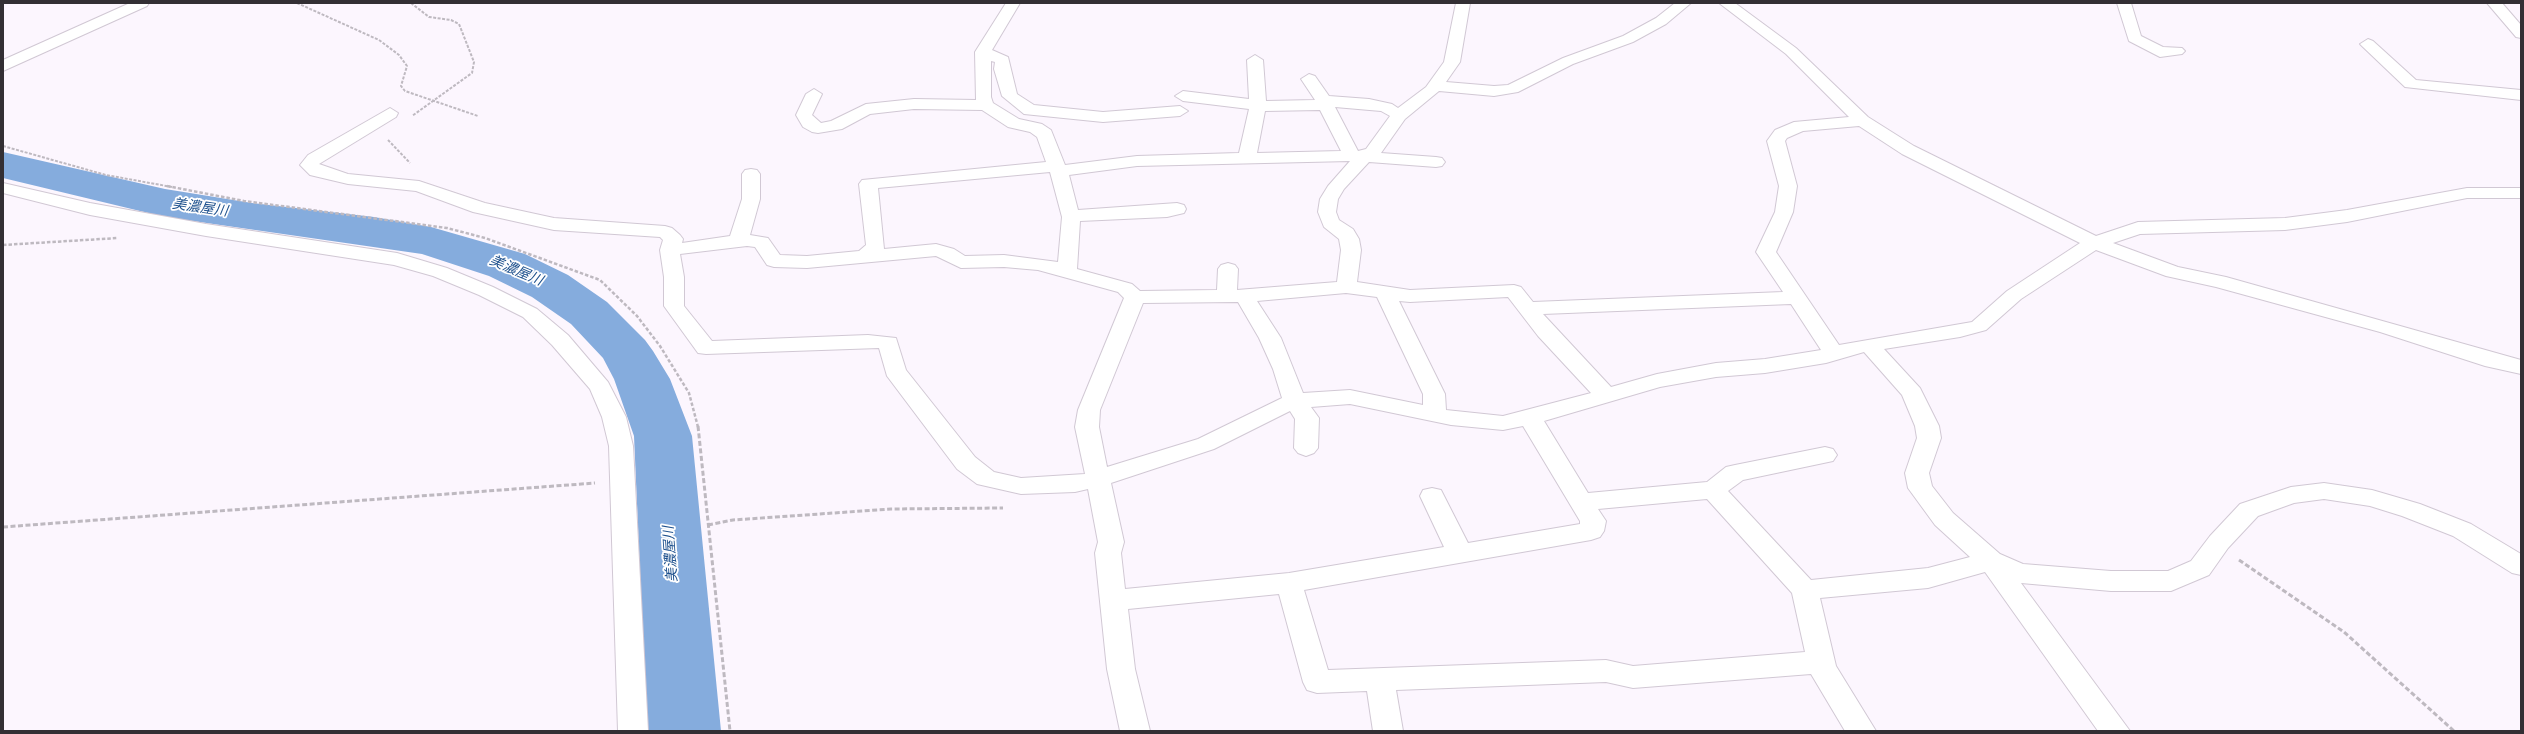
<!DOCTYPE html>
<html>
<head>
<meta charset="utf-8">
<style>
  body { margin:0 }
  #map { position:relative; width:2524px; height:734px; overflow:hidden; background:#fcf6fe; font-family:"Archivo Narrow",sans-serif }
  canvas { display:block }
  .frame { position:absolute; inset:0; border:4px solid #332f34; pointer-events:none }
</style>
</head>
<body>
<div id="map">
<canvas width="2524" height="734"></canvas>
<div class="frame"></div>
</div>
<script>
const ctx = document.querySelector('canvas').getContext('2d');
ctx.lineJoin = 'round';
const toPath = rows => new Path2D(rows.map(r => 'M' + r).join(''));
function fill(path, color) { ctx.fillStyle = color; ctx.fill(path, 'evenodd'); }
function strokePath(path, color, width, dash) { ctx.strokeStyle = color; ctx.lineWidth = width; ctx.lineCap = dash ? 'butt' : 'round'; ctx.setLineDash(dash || []); ctx.stroke(path); }
function label(font, color, halo, rows, align = 'center') {
  ctx.font = font + ' "Archivo Narrow","Noto Sans JP",sans-serif'; ctx.lineWidth = 3.5; ctx.setLineDash([]); ctx.textBaseline = 'middle'; ctx.strokeStyle = halo; ctx.fillStyle = color; for (const [text, x, y, turn = 0] of rows) {
    ctx.save(); ctx.translate(x, y); ctx.rotate((+turn || 0) * Math.PI / 180); ctx.textAlign = isNaN(turn) ? turn : align; if (halo) ctx.strokeText(text, 0, 0); ctx.fillText(text, 0, 0); ctx.restore();
  }
}
const river = toPath([
  [3,152,165,189,252,203,374,217,431,227,525,254,568,275,607,302,645,340,653,351,670,379,692,436,721,731,647,731,634,436,614,379,603,358,571,324,532,297,489,276,422,254,165,217,3,178,3,152]
]);
const pathFar2 = toPath([
  [297,3,379,40,399,55,407,66,401,86,405,91,478,116],
  [411,3,429,17,451,20,459,24,474,62,472,73,412,116],
  [388,140,410,163],
  [3,146,106,175,172,187]
]);
const pathFar1 = toPath([
  [167,186,244,201,447,228,485,238,600,280,637,316,660,346,689,393,698,427],
  [3,245,118,238]
]);
const path = toPath([
  [698,426,730,731],
  [708,525,733,520,891,509,1003,508],
  [3,527,595,483],
  [2239,560,2344,632,2454,731]
]);
const minor = toPath([
  [130,3,149,3,147,6,3,71,3,60,130,3],
  [1006,3,1020,3,992,50,1008,57,1017,94,1034,105,1103,112,1180,106,1188,111,1180,116,1103,122,1024,114,1002,96,994,69,995,62,991,61,991,97,993,103,1019,119,1042,124,1051,130,1065,165,1137,156,1239,153,1249,109,1183,101,1175,96,1183,91,1249,99,1247,60,1255,55,1263,60,1266,101,1315,100,1301,79,1309,74,1315,76,1329,96,1369,99,1392,104,1398,108,1426,87,1444,62,1456,3,1470,3,1460,62,1446,82,1494,86,1508,85,1563,58,1623,36,1656,18,1675,3,1691,3,1666,24,1633,42,1573,64,1518,92,1494,96,1439,91,1405,119,1381,153,1436,157,1442,158,1445,162,1442,166,1436,167,1369,162,1344,189,1338,199,1336,212,1339,220,1353,229,1359,239,1361,250,1357,282,1410,290,1514,285,1521,287,1533,302,1783,292,1756,252,1775,212,1779,186,1767,141,1775,130,1794,122,1849,117,1786,54,1719,3,1735,3,1796,48,1868,117,1914,146,2096,236,2138,222,2285,218,2347,210,2467,188,2521,188,2521,198,2467,198,2347,222,2285,230,2140,234,2113,243,2178,267,2226,277,2521,360,2521,374,2485,366,2380,332,2216,287,2166,276,2096,250,2021,299,1986,330,1960,337,1884,349,1920,388,1939,426,1941,438,1929,473,1932,486,1953,513,2000,554,2023,564,2111,571,2168,571,2191,561,2210,536,2240,504,2291,487,2324,483,2372,490,2420,504,2471,524,2521,554,2521,575,2512,573,2453,536,2402,516,2370,506,2324,499,2294,503,2258,516,2228,548,2209,575,2171,591,2111,591,2021,583,2130,731,2098,731,1985,572,1928,588,1820,598,1836,666,1876,731,1845,731,1811,674,1633,688,1606,682,1396,690,1403,731,1373,731,1367,691,1317,693,1307,690,1303,682,1279,594,1128,609,1135,669,1150,731,1120,731,1107,669,1095,553,1098,542,1088,489,1075,492,1021,494,977,484,957,469,887,376,879,348,706,354,698,353,664,306,664,277,660,250,663,240,660,237,554,230,473,212,416,191,348,184,310,175,300,165,308,155,390,108,398,113,396,117,319,164,348,174,419,181,485,203,554,218,665,226,672,228,680,235,683,239,682,243,730,236,742,199,742,174,745,170,751,169,757,170,760,174,760,199,750,235,768,238,780,255,807,256,859,251,866,245,859,184,862,180,1046,162,1037,137,1030,132,1008,127,982,110,914,109,870,114,842,129,818,133,812,132,803,127,796,115,806,94,814,89,822,94,812,115,821,123,831,121,866,104,914,99,976,100,975,52,1006,3],
  [1335,107,1381,111,1390,116,1366,149,1358,151,1335,107],
  [1320,110,1341,151,1257,153,1265,111,1320,110],
  [1859,126,1902,154,2080,243,2007,291,1972,322,1839,345,1776,252,1793,212,1797,186,1785,141,1787,138,1803,131,1859,126],
  [1350,161,1328,186,1320,199,1318,212,1324,227,1339,239,1341,250,1337,282,1237,290,1238,269,1235,265,1228,263,1221,265,1218,269,1217,290,1140,291,1132,284,1077,269,1080,221,1167,217,1184,213,1186,209,1184,205,1177,203,1078,210,1069,175,1137,166,1350,161],
  [1050,172,1062,217,1058,262,1004,255,965,256,954,249,936,244,884,249,878,188,1050,172],
  [747,246,755,247,767,265,774,267,807,268,936,256,961,268,1004,267,1038,270,1118,292,1124,298,1078,410,1075,427,1085,474,1021,478,994,472,975,457,906,370,896,338,868,335,712,341,684,306,684,277,680,254,747,246],
  [1346,293,1377,297,1423,394,1423,405,1350,390,1303,393,1281,338,1257,301,1346,293],
  [1508,297,1538,336,1591,393,1503,416,1446,410,1445,394,1399,301,1410,302,1508,297],
  [1238,302,1259,338,1273,369,1282,398,1198,439,1107,467,1099,427,1100,410,1143,303,1238,302],
  [1791,304,1821,350,1765,359,1716,363,1657,374,1611,387,1543,314,1791,304],
  [1864,352,1902,395,1915,426,1917,438,1905,473,1908,488,1935,525,1970,557,1928,568,1811,580,1728,491,1743,480,1833,461,1837,455,1833,449,1825,447,1735,465,1726,467,1707,482,1588,493,1544,421,1660,387,1716,377,1765,373,1826,363,1864,352],
  [1350,404,1451,425,1503,430,1523,426,1580,521,1580,524,1468,543,1441,490,1432,488,1423,490,1420,496,1444,547,1289,573,1125,589,1121,553,1124,542,1111,483,1214,449,1290,411,1295,419,1294,448,1298,453,1306,456,1314,453,1318,448,1319,418,1311,407,1350,404],
  [1707,499,1792,593,1805,652,1633,666,1606,660,1328,670,1304,590,1591,540,1600,537,1604,531,1606,521,1598,509,1707,499],
  [2117,3,2131,3,2141,36,2163,47,2182,48,2185,51,2182,54,2160,57,2129,41,2117,3],
  [2487,3,2502,3,2521,25,2521,38,2516,37,2487,3],
  [2368,39,2373,41,2416,80,2521,90,2521,100,2405,87,2363,47,2360,44,2368,39]
]);
const tertiary = toPath([
  [3,183,90,203,206,224,397,253,447,268,493,287,537,309,568,335,608,382,626,417,633,446,648,731,618,731,609,446,602,417,590,389,552,345,523,317,479,295,433,276,394,265,206,236,90,215,3,193,3,183]
]);
const waterNames = [
  ["美濃屋川",200,208,8],
  ["美濃屋川",516,271,23],
  ["美濃屋川",671,554,-94]
];
fill(river, '#85acdd');
strokePath(minor, '#d1c8d4', 2);
strokePath(tertiary, '#d1c8d4', 2);
strokePath(pathFar2, '#beb9c0', 2, [3, 1.5]);
strokePath(pathFar1, '#beb9c0', 2.5, [3.5, 2]);
strokePath(path, '#beb9c0', 3, [5, 2.5]);
fill(minor, '#fff');
fill(tertiary, '#fff');
label('italic 14px', '#1f528e', '#fff', waterNames);
</script>
</body>
</html>
